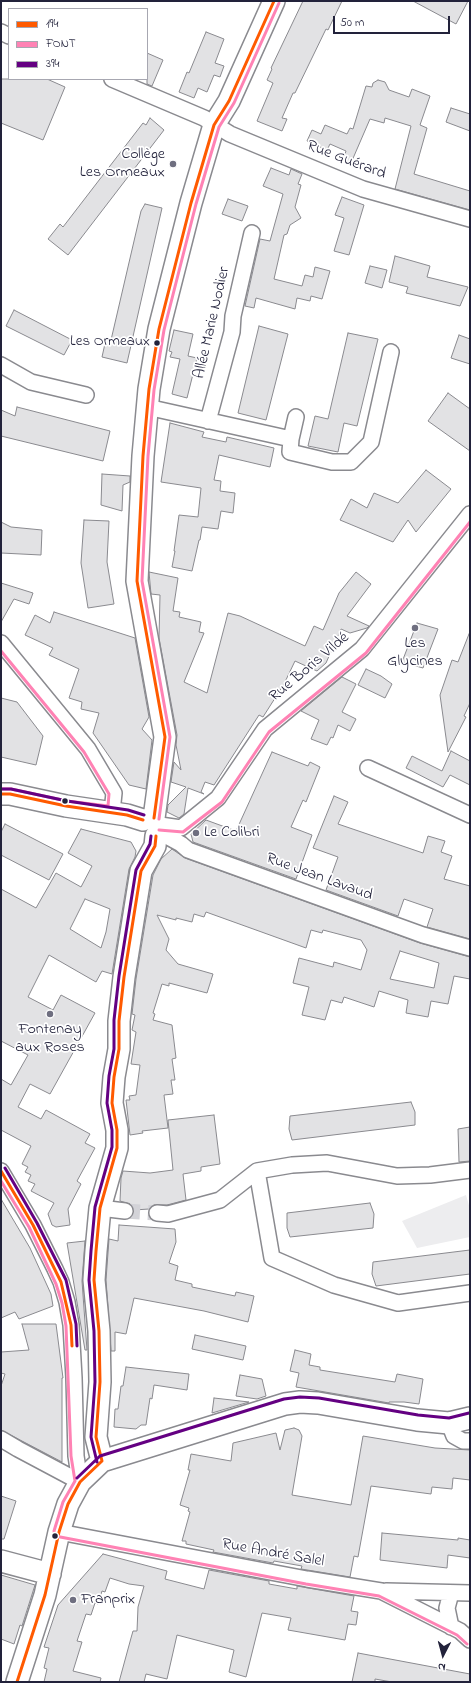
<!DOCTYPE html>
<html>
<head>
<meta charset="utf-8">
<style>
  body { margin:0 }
  #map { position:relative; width:471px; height:1683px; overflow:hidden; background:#fff; font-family:"Indie Flower",sans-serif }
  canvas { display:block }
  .frame { position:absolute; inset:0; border:2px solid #22223b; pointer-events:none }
  .legend { position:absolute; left:8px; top:8px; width:140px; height:72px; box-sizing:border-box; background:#fff; border:1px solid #a7a7b1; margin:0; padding:5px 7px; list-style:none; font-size:12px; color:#22223b }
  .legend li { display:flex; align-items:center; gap:8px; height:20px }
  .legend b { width:20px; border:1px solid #a7a7b1 }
  .north { position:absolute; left:423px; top:1635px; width:40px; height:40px; -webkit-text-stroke:3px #fff; paint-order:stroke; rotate:186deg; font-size:11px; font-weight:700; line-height:16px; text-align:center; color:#22223b }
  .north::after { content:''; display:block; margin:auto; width:14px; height:18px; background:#22223b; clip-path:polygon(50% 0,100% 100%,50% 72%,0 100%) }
  .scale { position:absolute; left:333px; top:16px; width:117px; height:18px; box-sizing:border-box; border:2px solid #22223b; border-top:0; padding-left:5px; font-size:12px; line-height:14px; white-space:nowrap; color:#22223b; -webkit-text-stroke:3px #fff; paint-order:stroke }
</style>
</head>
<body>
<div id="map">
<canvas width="471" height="1683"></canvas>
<div class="frame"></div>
<ul class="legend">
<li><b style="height:5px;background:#ff5a00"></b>194</li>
<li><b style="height:5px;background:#ff82b4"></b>FONT</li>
<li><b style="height:5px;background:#640082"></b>394</li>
</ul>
<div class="north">N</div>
<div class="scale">50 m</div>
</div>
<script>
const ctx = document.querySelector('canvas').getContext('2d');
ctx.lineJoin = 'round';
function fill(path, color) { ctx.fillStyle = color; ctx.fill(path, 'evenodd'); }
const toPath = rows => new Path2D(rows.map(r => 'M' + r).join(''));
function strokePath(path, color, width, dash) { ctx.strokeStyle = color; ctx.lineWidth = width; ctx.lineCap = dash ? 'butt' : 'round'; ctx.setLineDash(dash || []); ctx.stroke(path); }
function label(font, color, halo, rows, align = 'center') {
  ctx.font = font + ' "Indie Flower",sans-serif'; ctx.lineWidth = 3.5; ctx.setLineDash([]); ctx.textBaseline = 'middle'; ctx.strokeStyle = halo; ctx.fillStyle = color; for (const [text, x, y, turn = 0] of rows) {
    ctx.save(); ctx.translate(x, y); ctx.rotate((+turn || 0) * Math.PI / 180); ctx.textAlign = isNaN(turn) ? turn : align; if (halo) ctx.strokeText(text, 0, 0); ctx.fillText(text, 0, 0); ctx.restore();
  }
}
const green = toPath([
  [466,1195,470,1209,470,1237,417,1248,402,1221]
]);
const building = toPath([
  [303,1,342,1,328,30,326,29,295,93,293,93,282,118,287,119,282,131,257,121,273,83,267,80,272,69,271,68,303,1],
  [413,1,468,1,456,24,413,1],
  [206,32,224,39,215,63,224,66,220,77,214,75,207,92,198,88,194,98,179,92,187,72,189,73,206,32],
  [147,53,163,60,152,86,147,84,147,53],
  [1,79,47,79,65,87,43,140,1,123,1,79],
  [378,80,385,82,389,90,409,97,412,89,430,96,420,125,427,128,414,174,470,191,470,210,395,189,411,126,385,118,384,123,370,119,351,163,343,160,346,151,330,144,327,150,307,141,312,130,321,134,325,125,347,134,350,128,353,129,366,86,372,87,373,83,378,80],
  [451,108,470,114,470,131,446,122,451,108],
  [150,118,164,130,68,255,48,239,60,224,63,227,143,123,146,125,150,118],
  [271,168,289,175,291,169,302,174,298,184,301,185,295,207,301,218,290,225,287,234,284,235,274,279,302,286,305,275,313,277,315,267,330,271,322,299,311,296,310,301,297,298,295,309,256,298,254,308,245,306,260,239,270,241,283,194,263,186,271,168],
  [342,197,364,205,349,255,334,251,344,218,335,215,342,197],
  [228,199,248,206,242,221,222,214,228,199],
  [145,204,162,208,127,363,102,357,106,339,111,340,141,211,145,204],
  [395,256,430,266,427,277,468,287,460,306,406,293,408,287,389,282,395,256],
  [370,266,387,270,382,288,365,283,370,266],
  [14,310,72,340,64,355,6,326,14,310],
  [259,326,288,334,266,420,238,413,259,326],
  [174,330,193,334,188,356,197,358,187,398,172,394,180,359,170,357,172,352,169,351,174,330],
  [348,333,378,339,357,426,344,423,338,452,308,446,315,416,328,419,348,333],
  [459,335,470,339,470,364,451,358,459,335],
  [448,393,470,409,470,451,428,421,448,393],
  [17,407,110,431,103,461,1,436,1,410,15,416,17,407],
  [170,423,204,432,202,437,226,442,227,437,274,448,270,467,219,455,214,480,221,481,220,491,235,493,233,513,221,511,218,529,202,527,200,540,199,540,192,571,172,567,175,551,174,551,179,515,198,517,201,488,161,482,170,423],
  [426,470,451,489,416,532,408,520,393,542,340,520,351,499,367,508,374,493,398,503,426,470],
  [102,474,130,476,130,482,123,485,122,511,101,505,102,474],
  [84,520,109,521,107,562,114,604,88,608,81,563,84,520],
  [1,522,11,527,42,530,41,555,1,553,1,522],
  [149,572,178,578,173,611,180,612,179,617,201,622,199,632,204,633,184,682,207,693,228,613,240,616,305,646,314,626,323,630,339,593,356,572,371,584,347,616,369,626,367,628,350,633,341,629,326,663,317,671,295,661,284,684,263,717,259,715,214,785,205,782,201,792,204,794,188,788,184,814,179,818,167,812,168,805,186,787,171,782,174,762,181,770,176,745,177,735,159,638,160,595,151,594,149,572],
  [1,583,33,593,29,604,14,599,1,622,1,583],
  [54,612,135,638,149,717,142,729,152,740,146,789,129,785,93,733,99,713,81,709,82,702,69,698,79,669,49,655,53,648,25,635,35,615,50,623,54,612],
  [417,623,438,629,423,668,402,662,417,623],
  [469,634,470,634,470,703,464,716,466,717,448,752,440,695,452,660,458,662,469,634],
  [366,669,381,676,392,684,385,698,358,685,366,669],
  [342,677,356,684,342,712,356,719,350,731,338,725,333,738,331,737,327,745,311,739,319,720,301,711,342,677],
  [1,698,17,702,43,736,36,765,1,757,1,698],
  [451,751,470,761,470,785,450,775,443,787,406,768,412,756,442,771,451,751],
  [272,752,308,766,310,762,320,767,306,802,303,800,291,827,312,835,296,879,193,842,191,834,206,820,236,831,272,752],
  [334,796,348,802,338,824,423,853,428,836,445,841,441,852,452,856,444,879,470,886,470,939,427,927,433,909,404,899,398,916,326,890,338,857,313,848,334,796],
  [5,824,63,854,49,880,1,855,1,832,5,824],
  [81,829,131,842,136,851,135,857,129,869,112,974,102,971,96,982,49,955,28,997,53,1010,61,995,95,1013,50,1094,30,1084,18,1107,41,1119,46,1110,90,1134,85,1143,95,1148,77,1181,81,1184,68,1209,70,1225,56,1227,52,1225,48,1214,54,1203,31,1191,35,1184,28,1181,31,1175,25,1172,28,1167,22,1164,31,1146,1,1130,1,1079,11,1085,28,1055,1,1041,1,889,36,908,56,873,81,887,92,866,68,853,81,829],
  [85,899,110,909,106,932,101,948,70,929,85,899],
  [172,849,185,858,420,943,470,957,470,979,454,976,448,1004,431,1001,428,1017,406,1013,408,1000,379,991,374,1007,344,997,342,1003,331,1000,325,1020,302,1015,309,987,293,983,299,958,333,967,334,962,361,970,367,950,361,940,323,930,322,933,311,930,306,948,206,912,204,917,194,914,192,922,176,918,176,920,157,915,169,939,166,950,178,964,213,974,207,993,169,983,169,986,162,984,153,1013,155,1014,153,1020,172,1025,176,1058,172,1059,175,1080,171,1080,173,1094,164,1095,168,1128,142,1131,143,1133,130,1135,126,1100,130,1100,129,1096,136,1095,140,1065,131,1064,136,1032,132,1030,135,1015,132,1014,136,979,153,875,161,859,172,849],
  [400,951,439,963,434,988,390,979,400,951],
  [411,1102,415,1112,415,1125,292,1140,289,1129,290,1116,411,1102],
  [214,1115,220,1164,201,1167,201,1171,183,1174,186,1200,167,1205,154,1205,149,1209,134,1210,130,1204,120,1201,121,1178,123,1171,150,1173,173,1170,168,1120,214,1115],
  [470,1127,470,1161,459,1162,458,1129,470,1127],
  [1,1199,30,1248,51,1294,53,1306,19,1319,15,1312,1,1318,1,1199],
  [370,1203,374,1214,373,1228,290,1237,287,1228,287,1213,370,1203],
  [119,1225,175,1229,176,1242,169,1263,178,1266,175,1280,192,1284,192,1287,235,1296,236,1292,254,1296,248,1322,204,1311,134,1298,126,1334,115,1332,115,1351,111,1351,106,1280,109,1239,118,1241,119,1225],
  [85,1241,82,1281,87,1350,85,1350,67,1243,85,1241],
  [470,1250,470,1274,376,1286,372,1274,373,1262,470,1250],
  [22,1324,56,1324,63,1378,62,1378,62,1462,1,1430,1,1386,5,1374,1,1373,1,1352,29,1350,22,1324],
  [195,1335,246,1346,243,1360,192,1349,195,1335],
  [295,1350,311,1354,309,1365,320,1367,320,1370,395,1382,397,1374,423,1379,419,1404,404,1402,389,1402,389,1403,296,1387,299,1373,290,1371,295,1350],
  [126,1367,189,1374,187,1390,154,1385,152,1399,150,1398,146,1425,141,1425,136,1429,114,1427,115,1409,118,1409,121,1386,123,1386,126,1367],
  [240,1375,262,1379,266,1396,257,1399,236,1396,240,1375],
  [214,1398,249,1402,212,1413,214,1398],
  [294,1428,299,1430,302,1436,292,1495,351,1505,363,1436,435,1448,470,1450,470,1480,453,1478,452,1489,432,1487,431,1494,371,1486,358,1557,354,1556,350,1577,301,1569,302,1566,274,1561,273,1563,213,1552,214,1550,186,1544,186,1541,182,1541,190,1512,188,1511,189,1508,180,1505,190,1470,188,1470,191,1454,231,1461,233,1443,276,1433,280,1450,285,1430,294,1428],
  [1,1496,16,1501,4,1539,1,1539,1,1496],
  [382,1533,458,1540,458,1538,470,1540,470,1558,448,1555,447,1568,380,1560,382,1533],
  [103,1554,167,1571,165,1579,204,1589,209,1570,269,1581,269,1584,297,1589,297,1586,354,1596,351,1611,358,1612,356,1625,348,1624,345,1640,288,1630,291,1618,262,1613,246,1677,229,1672,234,1650,177,1635,167,1679,146,1674,144,1682,119,1682,131,1638,133,1631,137,1631,138,1607,144,1586,129,1584,110,1578,105,1592,102,1591,98,1604,95,1603,91,1615,86,1614,77,1641,82,1642,73,1671,101,1678,100,1682,44,1682,47,1669,44,1668,49,1648,44,1647,58,1605,103,1554],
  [1,1575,35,1585,22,1626,20,1625,14,1644,1,1639,1,1575],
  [358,1653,470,1674,470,1682,392,1682,375,1679,375,1682,352,1682,358,1653]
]);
const streetTunnel = toPath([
  [125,1211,157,1213]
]);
const street = toPath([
  [1,32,9,36],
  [112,79,204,118,230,134,363,189,470,219],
  [1,365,31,382,86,395],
  [147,407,291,439,290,452,332,462,351,462,371,442,391,352],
  [208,421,232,332,233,316,252,233],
  [291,439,296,417],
  [1,643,88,749,114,793,112,812],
  [368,768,470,815],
  [160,825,181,828,218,798,265,729,362,649,470,514],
  [159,832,181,844,188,850,423,935,470,948],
  [1,1171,33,1225,55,1269,61,1282,67,1302,71,1325,74,1378,76,1456,80,1482],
  [257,1171,272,1258,334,1285,398,1303,470,1293],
  [100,1208,125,1211],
  [157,1213,168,1214,220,1200,257,1171,292,1165,327,1163,397,1176,430,1175,470,1170],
  [449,1423,454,1436,463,1441,470,1441],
  [1,1439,18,1449,80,1482],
  [59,1532,307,1579,381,1591,460,1631,470,1640],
  [386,1591,470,1593],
  [451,1627,447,1608,451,1593]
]);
const secondary = toPath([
  [1,794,10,794,66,806,127,815,143,820],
  [154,818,165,737,137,581,143,456,149,389,159,329,191,203,214,125,229,101,274,1],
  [102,1461,96,1437,100,1382,99,1331,94,1280,96,1251,100,1208,117,1148,117,1130,112,1103,114,1077,119,1049,119,1021,124,977,141,871,155,846,156,836],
  [1,1561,50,1574],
  [17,1682,45,1595,59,1532,68,1504,80,1482,102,1461,285,1404,300,1402,318,1403,417,1420,449,1423,470,1418]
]);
const bus1 = toPath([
  [1,794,10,794,66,806,127,815,143,820],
  [154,818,165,737,137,581,143,456,149,389,159,329,191,203,214,125,229,101,274,1],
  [1,1171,33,1225,61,1282,71,1325,72,1346],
  [17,1682,45,1595,59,1532,68,1504,80,1482,102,1461,96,1437,100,1382,99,1331,94,1280,96,1251,100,1208,117,1148,117,1130,112,1103,114,1077,119,1049,119,1021,124,977,141,871,155,846,156,836]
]);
const bus2 = toPath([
  [1,651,84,752,109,794,108,806,67,801,11,789,1,789],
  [159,819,170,737,142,581,148,456,154,390,164,330,196,204,219,127,234,103,279,3],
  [159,830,183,832,222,802,269,732,366,653,470,522],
  [1,1181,29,1227,56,1284,62,1303,66,1326,71,1456,75,1481,63,1502,54,1531,55,1536,306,1584,379,1596,457,1635,467,1644]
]);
const bus3 = toPath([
  [1,789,11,789,67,801,128,810,144,815],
  [5,1168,37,1223,66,1280,76,1324,77,1346],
  [97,1462,91,1437,95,1382,94,1331,89,1280,91,1251,95,1207,112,1147,112,1130,107,1103,109,1076,114,1049,114,1020,119,976,136,870,150,844,151,836],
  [77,1478,100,1456,284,1399,300,1397,319,1398,418,1415,449,1418,469,1413]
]);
const markers = [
  [173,164,4,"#6f6f80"],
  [157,343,3.5,"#22223b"],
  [415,628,4,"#6f6f80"],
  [65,801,3.5,"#22223b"],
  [196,833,4,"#6f6f80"],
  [50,1014,4,"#6f6f80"],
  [55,1536,3.5,"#22223b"],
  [73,1600,4,"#6f6f80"]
];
const busNames = [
  ["Les Ormeaux",150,343]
];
const poiNames = [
  ["Collège",165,155,"right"],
  ["Les Ormeaux",165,173,"right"],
  ["Les",415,644],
  ["Glycines",415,662],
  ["Le Colibri",204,833,"left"],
  ["Fontenay",50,1030],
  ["aux Roses",50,1048],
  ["Franprix",81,1600,"left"]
];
const streetNames = [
  ["Rue Guérard",346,161,21],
  ["Allée Marie Nodier",213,323,-77],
  ["Rue Boris Vildé",310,668,-40],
  ["Rue Jean Lavaud",319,878,20],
  ["Rue André Salel",273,1554,10]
];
fill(green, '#ededef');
fill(building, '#e2e2e4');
strokePath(building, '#8a8a8f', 1);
strokePath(streetTunnel, '#d3d3d8', 15, [15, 8]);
strokePath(street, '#8a8a8f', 18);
strokePath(secondary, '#8a8a8f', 24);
strokePath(street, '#fff', 15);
strokePath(secondary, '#fff', 21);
strokePath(bus1, '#ff5a00', 3);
strokePath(bus2, '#ff82b4', 3);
strokePath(bus3, '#640082', 3);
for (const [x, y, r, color] of markers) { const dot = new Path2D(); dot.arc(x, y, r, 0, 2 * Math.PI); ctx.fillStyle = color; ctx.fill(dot); strokePath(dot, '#fff', 1.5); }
label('15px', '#22223b', '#fff', busNames, 'right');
label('16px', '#22223b', '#fff', poiNames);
label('16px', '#22223b', '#fff', streetNames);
</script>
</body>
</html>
